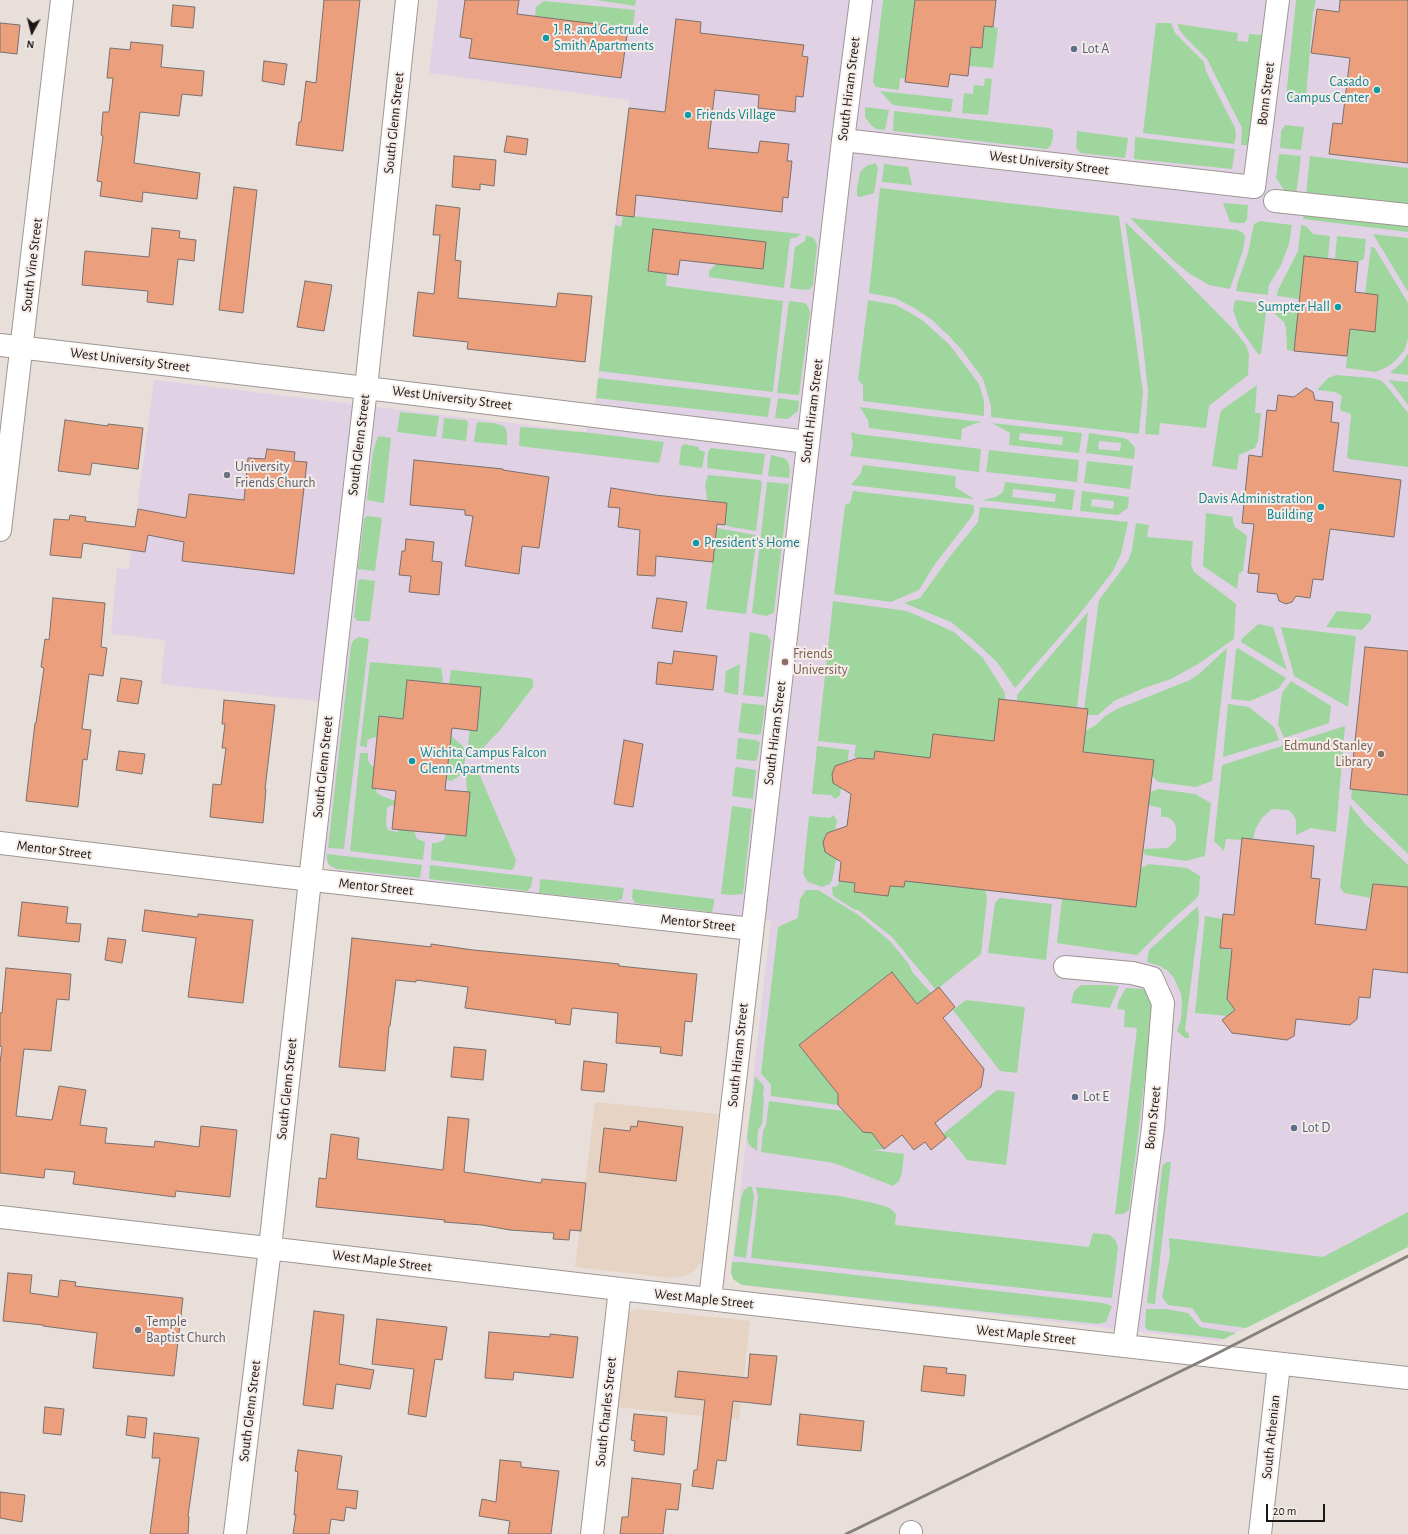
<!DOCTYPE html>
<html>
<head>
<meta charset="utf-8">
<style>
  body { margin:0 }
  #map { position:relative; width:1408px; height:1534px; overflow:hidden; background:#e8dfdb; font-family:"Alegreya Sans",sans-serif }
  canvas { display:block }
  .north { position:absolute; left:12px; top:12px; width:40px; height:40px; -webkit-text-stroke:3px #f5ece8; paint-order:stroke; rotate:187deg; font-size:11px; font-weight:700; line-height:16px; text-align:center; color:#1a1716 }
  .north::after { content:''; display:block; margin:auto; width:14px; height:18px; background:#1a1716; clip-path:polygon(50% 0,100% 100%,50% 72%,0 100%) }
  .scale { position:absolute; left:1266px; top:1504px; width:59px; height:18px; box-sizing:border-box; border:2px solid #1a1716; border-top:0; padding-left:5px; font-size:12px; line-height:14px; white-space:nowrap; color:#1a1716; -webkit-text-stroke:3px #f5ece8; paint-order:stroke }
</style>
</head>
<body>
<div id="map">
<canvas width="1408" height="1534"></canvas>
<div class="north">N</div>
<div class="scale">20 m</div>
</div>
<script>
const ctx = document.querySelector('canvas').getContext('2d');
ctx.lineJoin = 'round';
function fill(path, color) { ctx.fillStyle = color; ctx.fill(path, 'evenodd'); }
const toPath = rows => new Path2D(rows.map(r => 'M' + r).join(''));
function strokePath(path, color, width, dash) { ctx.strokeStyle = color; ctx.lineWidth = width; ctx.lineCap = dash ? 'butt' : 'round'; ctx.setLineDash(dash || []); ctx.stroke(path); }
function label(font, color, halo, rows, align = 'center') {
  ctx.font = font + ' "Alegreya Sans",sans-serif'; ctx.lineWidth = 4; ctx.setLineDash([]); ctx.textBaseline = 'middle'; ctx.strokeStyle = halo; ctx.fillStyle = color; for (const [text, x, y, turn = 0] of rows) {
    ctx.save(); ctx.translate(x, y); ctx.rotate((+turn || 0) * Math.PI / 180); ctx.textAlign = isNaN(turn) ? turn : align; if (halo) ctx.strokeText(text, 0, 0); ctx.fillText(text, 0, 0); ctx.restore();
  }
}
const commercial = toPath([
  [595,1102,718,1114,702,1261,694,1271,684,1276,671,1278,575,1267],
  [638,1309,750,1321,739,1420,617,1407,627,1316,630,1311]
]);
const education = toPath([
  [438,0,1408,0,1408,1247,1218,1341,742,1285,733,1279,731,1272,771,921,340,872,330,868,324,859,342,706,316,701,161,684,165,640,111,634,117,568,129,569,154,380,586,432,596,398,629,100,429,73]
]);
const green = toPath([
  [596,0,636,0,635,6],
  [883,0,915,0,905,79,900,78,899,90,876,87,873,82],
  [1296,0,1316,0,1313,13,1306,98,1301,103,1290,102,1286,97],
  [544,1,635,10,632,32,627,32,627,28,535,16,536,7],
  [1156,23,1171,23,1175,33,1204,62,1206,71,1235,128,1236,136,1234,144,1143,133],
  [1178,24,1238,33,1237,41,1248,42,1249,34,1262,35,1250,145,1241,145,1242,128,1207,59,1186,38,1179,29],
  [984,26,998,28,993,68,969,66,971,47,982,48],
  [985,78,992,79,988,115,962,113,964,93,973,94,974,85,984,86],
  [880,91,953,99,951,112,893,105],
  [865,107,889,110,885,130,876,129,870,124,865,117],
  [894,111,1049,128,1053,130,1053,138,1051,145,1047,149,893,131],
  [1285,125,1304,127,1301,150,1280,148,1281,131],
  [1077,131,1128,138,1125,158,1080,153,1076,147],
  [1135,137,1235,149,1232,169,1134,159],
  [1279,154,1301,156,1296,195,1286,193,1276,178],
  [1310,156,1408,168,1408,207,1306,195],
  [876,163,878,169,874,193,860,197,857,196,857,188,860,172,866,166],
  [884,164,908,167,912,185,882,182],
  [880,188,1119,216,1143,392,1139,434,991,417,991,406,983,379,961,349,949,336,931,319,914,308,895,298,869,293],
  [1223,203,1248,205,1247,220,1244,223,1239,223,1230,222],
  [1304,213,1408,225,1408,232,1303,219],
  [623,215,801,234,797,237,790,239,784,288,709,277,709,271,716,264,765,242,653,229,648,271,667,273,666,286,783,301,773,392,599,371,615,225,621,227],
  [1130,218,1237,230,1243,233,1245,236,1243,250,1230,289,1209,285,1190,274,1174,261],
  [1260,221,1292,225,1289,244,1281,265,1269,285,1268,295,1236,291,1238,281,1248,253,1254,224],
  [1125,222,1173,268,1233,329,1246,345,1249,355,1248,375,1209,406,1206,428,1160,423,1159,435,1145,434,1148,391,1141,327],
  [1301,225,1306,226,1313,234,1330,236,1328,259,1304,256,1299,299,1277,296,1278,290,1298,251],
  [1373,234,1408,238,1408,292],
  [806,235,814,238,817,245,813,285,810,289,806,290,790,288,795,247,805,241],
  [1337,236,1366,239,1364,259,1358,262,1335,259],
  [1371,247,1374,247,1408,303,1408,339,1404,351,1394,362,1387,367,1376,372,1346,368,1350,329,1375,332,1378,295,1365,294],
  [868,300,896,305,907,311,922,320,949,344,979,384,984,401,984,416,863,401,863,385,858,380],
  [1235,300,1267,304,1261,354,1258,354,1239,327,1233,310],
  [789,301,805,303,807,305,810,312,799,395,777,393],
  [1275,305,1299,308,1294,351,1287,350,1286,328,1284,322,1275,314],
  [1408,353,1408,375,1390,373,1402,362],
  [1336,375,1372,378,1380,380,1386,385,1408,413,1408,467,1349,459,1347,457,1351,415,1349,413,1341,411,1340,408,1342,396,1335,392,1317,390,1328,378],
  [598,378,771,398,768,417,596,398],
  [1388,380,1408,382,1408,405,1393,385],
  [1257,385,1255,413,1261,413,1258,441,1255,448,1239,455,1237,470,1212,466,1220,413,1223,409],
  [778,398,799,401,798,411,788,419,775,418],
  [860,407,930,416,982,422,974,424,962,429,961,440,869,428,868,420],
  [400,412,439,416,436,437,397,432],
  [444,418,466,420,468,423,466,441,442,438],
  [477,422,494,423,503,426,506,429,507,434,507,445,474,442],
  [992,423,1082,433,1079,453,1009,445,1010,433],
  [1020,433,1063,437,1062,445,1019,440],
  [522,427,592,433,664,442,659,463,519,446,520,428],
  [851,432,857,434,981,449,979,472,850,456,853,445],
  [1089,433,1123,438,1128,440,1134,446,1135,449,1134,459,1086,453],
  [1099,441,1121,443,1120,451,1098,449],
  [378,436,391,438,384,503,367,500,373,452],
  [684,444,699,447,699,450,705,452,702,468,679,465,681,447],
  [711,448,765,454,762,475,707,468,708,452],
  [989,450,1079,460,1077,482,986,472],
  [771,455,784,458,788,462,790,469,789,478,768,476],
  [1087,461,1133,466,1130,489,1084,483],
  [863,465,956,476,955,487,974,499,851,485,861,473],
  [708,475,760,480,762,482,756,531,731,527,725,525,727,503,707,500,705,485],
  [767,482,789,484,774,612,771,614,766,616,752,613],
  [1005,482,1075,490,1072,510,982,500,996,497,1003,492],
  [1013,489,1056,494,1055,502,1012,497],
  [853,491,974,505,974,512,970,519,935,564,919,590,891,602,834,594,845,505,850,503],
  [1082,491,1129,497,1128,508,1118,515,1080,511],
  [1092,499,1114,501,1113,509,1091,506],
  [980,507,1128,522,1121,554,1113,571,1078,616,1015,688,997,662,972,639,951,622,904,603,920,598,951,555,978,522],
  [1206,513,1233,517,1233,522,1235,527,1247,536,1243,571,1239,573,1237,589,1203,566],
  [367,516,382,518,375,571,358,569,364,519],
  [1136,523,1149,525,1147,537,1193,541,1191,565,1194,572,1236,604,1234,639,1198,664,1171,679,1144,688,1114,701,1098,715,1087,715,1084,709,1099,600,1128,561,1132,550],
  [717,528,755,535,757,537,746,614,706,609],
  [360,579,375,581,370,621,357,621,354,617,358,581],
  [833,601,907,611,954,632,983,658,1005,693,1005,700,999,699,994,741,930,764,901,754,875,751,874,759,854,757,856,745,818,741],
  [1337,611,1371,614,1371,620,1362,630,1326,627],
  [1088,612,1077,708,1017,701,1017,695],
  [1258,624,1273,627,1287,670,1241,642,1241,640],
  [1281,627,1356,636,1348,707,1294,676],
  [750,632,767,635,771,641,764,697,743,695],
  [358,637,369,639,344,849,328,848,351,646,353,641],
  [1227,648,1212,781,1196,787,1158,782,1152,776,1153,760,1083,752,1085,731,1096,725,1105,716,1117,709,1190,680,1200,673],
  [1238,648,1286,678,1278,689,1250,701,1231,699,1236,649],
  [370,662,441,668,443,679,442,683,407,680,403,719,380,716,378,736,369,739,367,741,367,747,360,746],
  [740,664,738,695,724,692,726,671],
  [451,670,530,678,533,680,533,687,501,729,478,753,474,753,472,751,468,743,470,730,477,731,481,687,449,684],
  [1291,681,1331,706,1329,723,1284,738,1278,724,1282,693],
  [742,703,763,705,765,706,761,734,757,735,738,732],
  [1228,704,1249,707,1274,727,1279,740,1223,757],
  [1345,726,1336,832,1311,828,1296,835,1296,820,1293,814,1288,810,1272,809,1262,818,1256,828,1253,839,1242,840,1226,839,1224,851,1214,841,1222,765],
  [451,736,462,745,466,754,463,771,459,776,451,781,447,780],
  [738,738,755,740,760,742,757,760,754,761,736,759],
  [817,746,849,750,847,764,843,763,835,766,832,774,833,783,841,788,840,795,835,799,831,795,812,794],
  [360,753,368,753,368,760,370,764,374,767,372,788,376,789,377,793,382,796,395,801,394,805,389,806,387,809,386,825,388,830,397,832,400,829,414,831,417,839,425,842,423,860,350,851],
  [737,767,756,770,753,799,732,796,735,768],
  [473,770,478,771,516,860,514,868,511,870,431,860,432,843,437,843,444,840,446,834,466,836,470,793,467,792,466,777,468,772],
  [1158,789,1195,794,1211,803,1205,856,1186,861,1145,855,1143,849,1168,848,1176,840,1176,828,1174,822,1168,817,1161,817,1161,808,1148,805,1150,792],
  [1352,789,1408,795,1408,854,1351,798],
  [1350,805,1366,825,1408,865,1408,887,1373,884,1371,898,1344,893,1340,887],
  [732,806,752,809,743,894,732,895,721,894],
  [833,815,837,820,835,830,827,833,823,842,825,852,837,856,832,880,830,884,822,887,808,882,803,874,809,816,830,818],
  [327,854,422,865,420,878,337,869,329,865,327,859],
  [1149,864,1187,868,1200,876,1199,894,1196,899,1174,918,1137,955,1057,943,1062,899,1136,907,1141,868],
  [430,865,533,877,531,887,527,891,429,879],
  [542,879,624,888,622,899,617,901,539,893,540,880],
  [839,881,855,883,854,892,888,896,890,886,904,887,905,881,985,890,987,898,981,954,936,990,892,937,858,910,855,910,833,896,832,887,838,886],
  [633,889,714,899,714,904,712,912,635,903,632,898],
  [806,890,818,890,857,914,890,941,908,963,913,973,931,993,917,1004,892,972,799,1045,838,1094,838,1105,771,1096,771,1085,761,1073,778,928,780,926,798,918,800,899],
  [1000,898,1052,904,1046,960,988,953,995,903],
  [1198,906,1199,920,1185,1030,1189,1034,1189,1038,1185,1038,1177,1031,1181,1019,1182,1004,1181,994,1174,978,1168,971,1160,966,1147,962,1149,950],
  [1205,916,1223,919,1220,948,1232,951,1227,999,1235,1010,1227,1016,1195,1013],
  [1081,985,1106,985,1119,986,1110,1008,1071,1003,1074,991],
  [1126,988,1145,989,1151,993,1154,1001,1129,1210,1123,1214,1115,1214,1137,1028,1124,1027,1125,1010,1117,1009,1119,1000],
  [966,1000,1025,1007,1017,1073,1000,1071,953,1010],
  [755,1076,764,1086,763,1095,764,1100,762,1124,758,1130,757,1151,749,1145,747,1137],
  [997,1090,1015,1092,1006,1165,967,1160,949,1137,946,1138,943,1134],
  [769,1101,843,1111,863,1132,872,1133,884,1149,873,1150,904,1154,902,1173,899,1181,893,1186,834,1163,761,1152,763,1131,766,1125],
  [1167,1162,1171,1162,1155,1304,1147,1303,1162,1169,1163,1165],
  [750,1186,752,1187,754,1197,746,1258,734,1256,741,1198,744,1190],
  [756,1187,840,1196,874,1203,890,1208,896,1214,895,1225,1089,1247,1093,1233,1110,1235,1116,1241,1118,1248,1112,1298,751,1258,758,1197],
  [1408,1212,1408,1247,1246,1328,1202,1322,1192,1308,1168,1305,1162,1297,1170,1255,1169,1238,1323,1257],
  [732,1262,741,1262,1103,1303,1112,1306,1106,1322,1098,1324,742,1285,733,1279,731,1272],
  [1146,1309,1166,1309,1188,1313,1200,1327,1236,1333,1224,1339,1148,1330,1145,1327]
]);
const building = toPath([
  [324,0,360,0,343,151,296,145,299,122,301,122,306,81,316,83,324,0],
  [465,0,519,0,517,14,628,28,621,78,469,58,472,39,460,37,465,0],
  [915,0,996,0,993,27,984,26,982,48,971,47,968,76,950,74,948,87,905,82,915,0],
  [1340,0,1408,0,1408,163,1329,154,1333,123,1342,124,1350,58,1311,53,1317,9,1339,12,1340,0],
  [173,5,195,7,193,28,171,26,173,5],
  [676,19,701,22,700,33,804,45,802,56,808,57,803,97,796,96,795,112,758,108,759,95,715,90,708,148,758,153,760,141,789,144,787,161,792,161,788,198,783,197,782,212,636,195,634,217,616,215,629,108,665,112,676,19],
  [0,23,20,25,17,54,0,52,0,23],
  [131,42,163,45,161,67,204,71,202,96,182,94,179,116,140,112,134,163,200,173,197,199,143,192,142,202,100,196,102,182,97,181,103,136,101,135,103,112,109,112,113,78,107,78,110,48,130,50,131,42],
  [264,61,287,64,284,85,262,81,264,61],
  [507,136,528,139,526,155,504,152,507,136],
  [454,156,496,160,494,186,480,184,480,190,452,187,454,156],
  [234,187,257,190,243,313,219,310,234,187],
  [436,205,460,208,455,260,461,261,458,298,556,307,558,293,592,296,585,362,467,349,468,342,413,336,418,292,434,294,440,235,433,235,436,205],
  [152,228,180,231,179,238,196,240,194,261,178,259,173,305,147,302,148,291,82,285,85,251,149,257,152,228],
  [653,229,766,242,763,269,680,260,678,275,648,271,653,229],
  [1304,256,1358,262,1355,292,1378,295,1375,332,1350,329,1347,356,1294,351,1304,256],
  [305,281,332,285,324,331,297,327,305,281],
  [1306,388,1313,392,1315,400,1333,402,1331,422,1339,423,1333,471,1401,480,1394,537,1330,529,1323,580,1313,579,1310,598,1296,596,1292,602,1286,604,1279,601,1277,594,1257,592,1259,574,1248,573,1254,524,1242,523,1249,455,1262,457,1267,410,1276,411,1278,395,1294,397,1306,388],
  [65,420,108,426,108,424,143,428,138,469,92,463,90,475,58,471,65,420],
  [267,449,295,452,294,461,307,462,294,574,182,561,184,542,148,535,145,552,83,543,81,558,50,555,54,519,69,520,70,515,86,517,85,521,135,527,138,509,186,518,189,494,244,500,248,458,265,459,267,449],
  [414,460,503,469,503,470,549,477,539,548,522,546,519,574,465,566,473,516,465,515,465,510,410,505,414,460],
  [611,488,655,495,727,503,725,525,717,524,713,562,656,556,655,576,637,575,640,530,618,527,620,508,608,507,611,488],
  [406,539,434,542,432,561,442,562,439,595,409,592,411,576,399,575,402,551,405,551,406,539],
  [53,598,105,603,101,647,107,648,103,676,89,674,82,729,91,730,87,760,83,759,78,807,26,801,35,723,36,723,44,668,41,667,45,639,49,640,53,598],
  [657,598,687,602,682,632,652,628,657,598],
  [1365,647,1408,651,1408,795,1350,789,1365,647],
  [674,651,717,656,713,690,656,684,658,662,672,664,674,651],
  [121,678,142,681,138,704,117,701,121,678],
  [407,680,481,687,477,731,452,728,445,790,470,792,466,836,392,829,396,791,372,788,379,716,403,719,407,680],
  [999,699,1088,709,1083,752,1154,760,1136,907,905,881,904,887,890,886,888,896,854,892,855,883,839,881,841,862,825,852,823,842,827,833,847,826,851,794,833,783,832,774,835,766,858,758,874,759,875,751,930,758,933,734,994,741,999,699],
  [224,700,275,705,265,789,266,789,263,823,210,817,213,784,221,785,226,748,222,748,225,724,222,724,224,700],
  [624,740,643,744,633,807,614,804,624,740],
  [119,751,145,754,142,774,116,770,119,751],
  [1242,838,1314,846,1311,878,1320,879,1315,924,1366,930,1373,884,1408,887,1408,973,1373,969,1370,998,1359,997,1357,1019,1350,1025,1296,1019,1294,1036,1287,1040,1232,1033,1222,1020,1235,1010,1227,999,1232,949,1220,948,1223,914,1234,915,1242,838],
  [22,902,68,907,66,923,81,924,79,942,18,936,22,902],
  [145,910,198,917,198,914,253,920,243,1003,188,997,196,938,142,931,145,910],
  [108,938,126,940,122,963,105,960,108,938],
  [352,938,431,947,431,944,473,950,591,961,619,964,619,966,697,974,692,1022,685,1021,682,1056,660,1053,661,1047,616,1043,618,1013,572,1008,570,1025,555,1023,556,1020,465,1008,468,987,416,980,416,982,396,980,390,1026,389,1026,385,1071,339,1067,352,938],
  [6,968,71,974,69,1000,57,999,51,1051,24,1049,16,1116,52,1120,59,1086,86,1090,80,1125,107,1128,105,1143,154,1147,155,1141,199,1147,201,1126,237,1130,230,1197,176,1191,175,1197,73,1184,75,1172,45,1169,44,1178,0,1173,0,1063,2,1047,0,1046,0,1013,2,1013,6,968],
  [892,972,917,1004,939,987,955,1007,943,1018,984,1069,981,1087,935,1123,946,1138,931,1150,925,1142,914,1150,902,1135,884,1149,872,1133,863,1132,838,1105,838,1094,799,1045,892,972],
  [454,1047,486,1050,483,1080,451,1077,454,1047],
  [584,1061,607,1064,604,1092,581,1090,584,1061],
  [448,1117,469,1119,464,1172,541,1183,542,1179,586,1183,581,1231,570,1230,569,1240,553,1239,554,1233,510,1230,482,1225,444,1222,445,1220,316,1207,319,1178,326,1179,331,1134,359,1138,357,1159,443,1170,448,1117],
  [638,1121,683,1127,676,1181,599,1172,604,1128,630,1131,631,1126,637,1127,638,1121],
  [8,1273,32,1275,30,1293,58,1297,60,1280,76,1282,75,1286,183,1298,174,1376,93,1368,97,1333,43,1326,43,1325,3,1321,8,1273],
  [314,1311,344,1315,339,1364,374,1370,370,1389,336,1384,333,1409,303,1405,314,1311],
  [377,1319,447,1327,442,1360,435,1359,426,1417,408,1414,414,1369,372,1364,377,1319],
  [489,1332,550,1337,550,1334,578,1337,573,1378,514,1372,513,1380,485,1378,489,1332],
  [750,1354,777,1356,771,1405,733,1401,726,1461,717,1460,713,1489,692,1486,694,1470,697,1470,705,1400,675,1397,678,1371,748,1378,750,1354],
  [924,1366,947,1368,946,1373,966,1375,964,1396,921,1391,924,1366],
  [45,1407,64,1409,61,1435,43,1433,45,1407],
  [634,1414,667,1417,664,1455,634,1451,635,1441,631,1440,634,1414],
  [800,1414,864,1421,861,1451,797,1445,800,1414],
  [128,1416,147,1418,145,1438,126,1435,128,1416],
  [154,1433,199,1438,188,1516,189,1517,188,1534,150,1534,160,1458,152,1458,154,1433],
  [298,1450,342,1456,337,1489,358,1491,356,1509,346,1507,344,1521,331,1519,329,1534,293,1534,296,1515,294,1515,298,1472,295,1471,298,1450],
  [500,1460,521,1462,521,1467,559,1471,551,1534,508,1534,510,1521,479,1516,482,1499,496,1502,500,1460],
  [632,1478,681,1484,678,1510,666,1509,663,1534,620,1534,622,1517,628,1517,632,1478],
  [0,1492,25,1495,22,1522,0,1518,0,1492]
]);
const minor = toPath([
  [843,140,1254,187,1278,0],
  [1275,201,1408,215],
  [0,345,366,388,808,442],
  [0,530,62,0],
  [0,843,277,876,752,929],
  [1065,967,1132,973,1152,978,1163,1003,1153,1128,1124,1346],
  [0,1217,620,1289,1408,1378],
  [710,1299,843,140,861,0],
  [235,1534,270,1248,310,880,366,388,407,0],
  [592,1534,620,1289],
  [911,1534,911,1532],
  [1260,1534,1279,1364]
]);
const rail = toPath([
  [846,1534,1212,1356,1408,1256]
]);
const markers = [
  [546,38,4,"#0f9aa8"],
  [1074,49,4,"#5c6f8a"],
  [1377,90,4,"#0f9aa8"],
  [688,115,4,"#0f9aa8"],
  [1338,307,4,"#0f9aa8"],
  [227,475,4,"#6b7280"],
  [1321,507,4,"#0f9aa8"],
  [696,543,4,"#0f9aa8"],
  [785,662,4,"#8d6e63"],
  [1381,754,4,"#8d6e63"],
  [412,761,4,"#0f9aa8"],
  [1075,1097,4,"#5c6f8a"],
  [1294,1128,4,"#5c6f8a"],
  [138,1330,4,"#6b7280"]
];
const cultureNames = [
  ["J. R. and Gertrude",554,30],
  ["Smith Apartments",554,46],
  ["Casado",1369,82,"right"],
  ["Campus Center",1369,98,"right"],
  ["Friends Village",696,115],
  ["Sumpter Hall",1330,307,"right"],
  ["Davis Administration",1313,499,"right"],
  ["Building",1313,515,"right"],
  ["President's Home",704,543],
  ["Wichita Campus Falcon",420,753],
  ["Glenn Apartments",420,769]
];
const serviceNames = [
  ["Lot A",1082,49],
  ["Lot E",1083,1097],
  ["Lot D",1302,1128]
];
const streetNames = [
  ["South Hiram Street",849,89,-83],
  ["Bonn Street",1266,94,-83],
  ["South Glenn Street",394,123,-84],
  ["West University Street",1049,163,7],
  ["South Vine Street",32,265,-83],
  ["West University Street",130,360,7],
  ["West University Street",452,398,7],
  ["South Hiram Street",812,411,-83],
  ["South Glenn Street",359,445,-83],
  ["South Hiram Street",775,733,-83],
  ["South Glenn Street",323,767,-84],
  ["Mentor Street",54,850,7],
  ["Mentor Street",376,887,6],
  ["Mentor Street",698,923,6],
  ["South Hiram Street",738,1055,-84],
  ["South Glenn Street",287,1089,-84],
  ["Bonn Street",1153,1118,-84],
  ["West Maple Street",382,1261,7],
  ["West Maple Street",704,1299,6],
  ["West Maple Street",1026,1335,6],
  ["South Glenn Street",250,1411,-83],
  ["South Charles Street",606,1412,-84],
  ["South Athenian",1271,1437,-84]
];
const worshipNames = [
  ["University",235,467],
  ["Friends Church",235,483],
  ["Temple",146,1322],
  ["Baptist Church",146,1338]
];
const educationNames = [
  ["Friends",793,654],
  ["University",793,670],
  ["Edmund Stanley",1373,746,"right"],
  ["Library",1373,762,"right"]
];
fill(commercial, '#e7d3c4');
fill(education, '#e0d2e4');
fill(green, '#9fd69e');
fill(building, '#ec9f7d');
strokePath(building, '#79716e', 1);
strokePath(minor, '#9f9692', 24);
strokePath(minor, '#fff', 22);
strokePath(rail, '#87817e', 3);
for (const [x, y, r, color] of markers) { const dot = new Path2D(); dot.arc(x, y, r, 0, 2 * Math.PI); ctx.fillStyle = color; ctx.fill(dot); strokePath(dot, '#f5ece8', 1.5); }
label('14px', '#0d838f', '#f5ece8', cultureNames, 'left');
label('14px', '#4e5e75', '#f5ece8', serviceNames, 'left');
label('14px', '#1a1716', '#f5ece8', streetNames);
label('14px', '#5b616d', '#f5ece8', worshipNames, 'left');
label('14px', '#785e54', '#f5ece8', educationNames, 'left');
</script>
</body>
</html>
